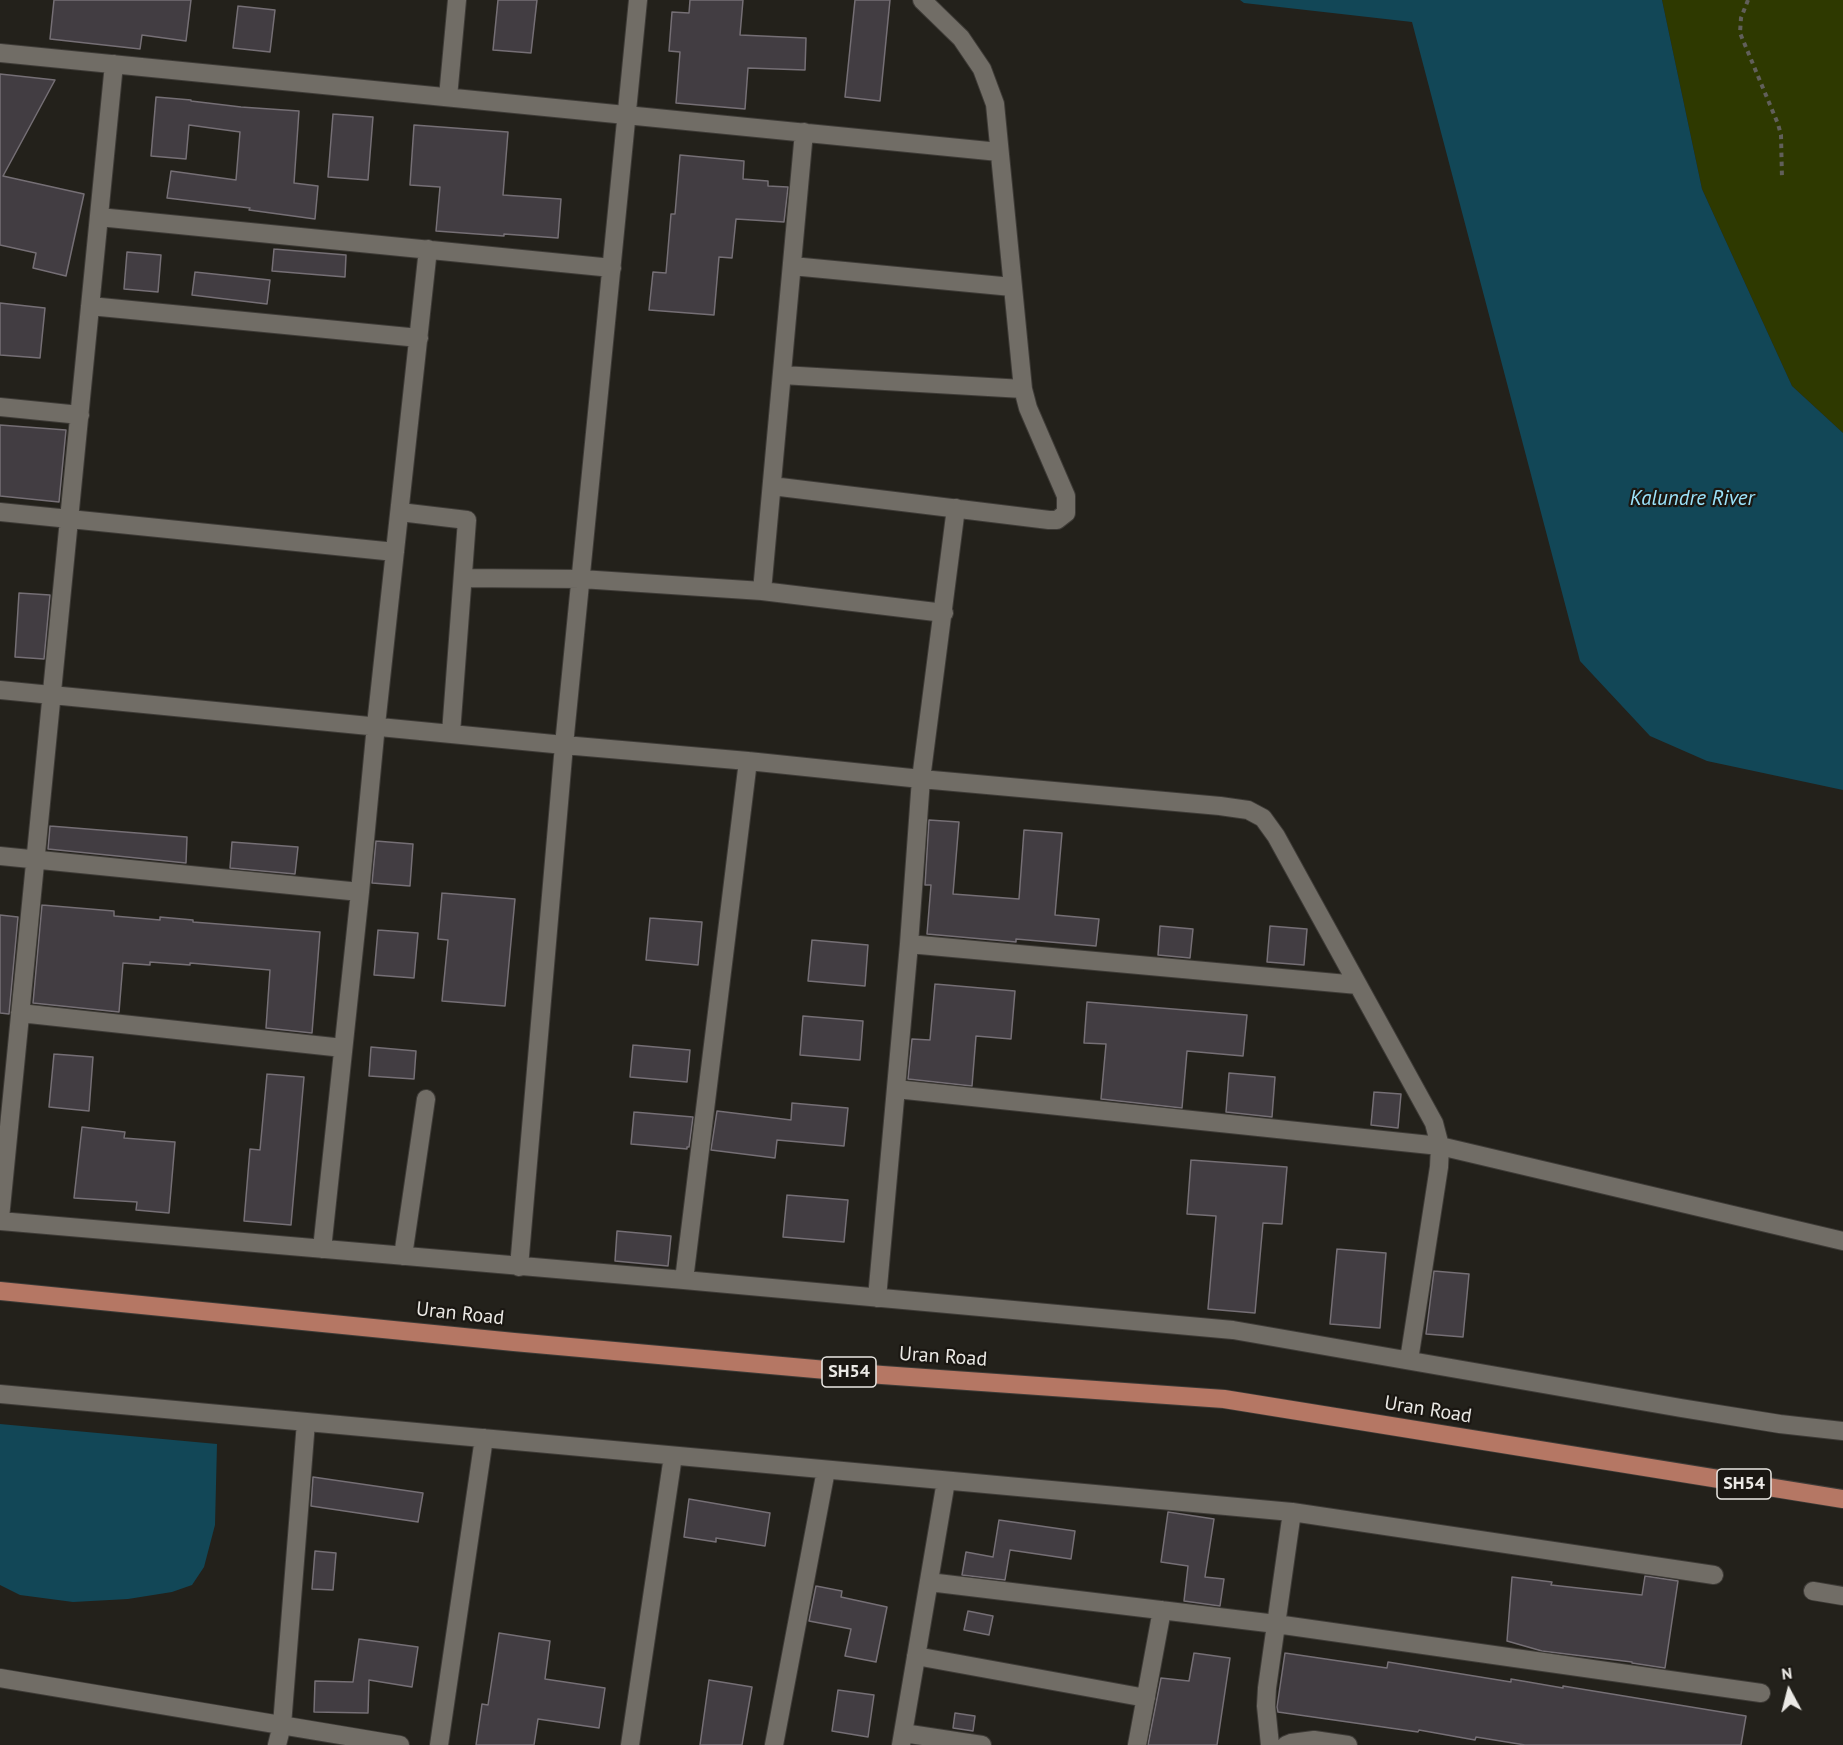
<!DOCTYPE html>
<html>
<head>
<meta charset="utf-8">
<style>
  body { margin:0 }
  #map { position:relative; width:1843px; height:1745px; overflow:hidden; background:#23211b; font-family:"PT Sans",sans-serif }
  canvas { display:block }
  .north { position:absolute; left:1759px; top:1661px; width:60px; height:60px; -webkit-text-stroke:4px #1a1712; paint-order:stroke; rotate:353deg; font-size:16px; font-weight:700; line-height:24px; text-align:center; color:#ebe9e5 }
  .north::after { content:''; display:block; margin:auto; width:21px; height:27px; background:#ebe9e5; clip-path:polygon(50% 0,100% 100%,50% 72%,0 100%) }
</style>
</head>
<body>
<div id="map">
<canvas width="1843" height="1745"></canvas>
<div class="north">N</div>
</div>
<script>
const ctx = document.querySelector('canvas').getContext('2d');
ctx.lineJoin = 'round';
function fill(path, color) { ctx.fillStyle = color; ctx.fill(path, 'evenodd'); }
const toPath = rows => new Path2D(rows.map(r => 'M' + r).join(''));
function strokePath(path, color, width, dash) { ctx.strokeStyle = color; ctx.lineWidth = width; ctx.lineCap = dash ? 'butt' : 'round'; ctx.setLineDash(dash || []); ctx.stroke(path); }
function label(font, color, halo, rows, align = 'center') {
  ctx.font = font + ' "PT Sans",sans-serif'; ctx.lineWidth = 4.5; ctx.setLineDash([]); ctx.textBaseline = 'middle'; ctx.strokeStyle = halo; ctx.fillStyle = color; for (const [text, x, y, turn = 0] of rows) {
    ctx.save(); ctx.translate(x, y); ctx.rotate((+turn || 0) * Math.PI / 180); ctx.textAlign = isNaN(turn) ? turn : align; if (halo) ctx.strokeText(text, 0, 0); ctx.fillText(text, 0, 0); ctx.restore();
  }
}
const green = toPath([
  [1662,0,1843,0,1843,433,1792,386,1702,189]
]);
const water = toPath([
  [1240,0,1662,0,1702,189,1792,386,1843,433,1843,790,1707,761,1650,736,1580,661,1412,22,1244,3],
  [0,1424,217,1444,215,1525,204,1567,192,1585,172,1592,128,1599,73,1602,20,1595,0,1585]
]);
const building = toPath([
  [54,0,191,0,186,41,142,35,140,49,50,39,54,0],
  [498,0,537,0,531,53,493,50,498,0],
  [690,0,743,0,740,35,806,38,805,70,748,68,745,109,676,103,680,52,669,51,672,12,689,13,690,0],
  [855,0,890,0,880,101,845,97,855,0],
  [238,6,275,10,270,52,233,48,238,6],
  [0,74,55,80,3,176,84,194,66,276,33,268,36,253,0,245,0,74],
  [156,97,191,100,191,101,241,107,299,111,294,183,318,186,315,219,249,210,250,208,167,198,171,171,236,180,240,132,189,125,186,159,151,156,156,97],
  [333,114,373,117,368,180,328,177,333,114],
  [414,125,508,132,503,195,561,199,558,238,504,234,504,236,436,231,440,187,410,185,414,125],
  [680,155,744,161,743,179,768,181,768,186,788,187,784,222,736,219,732,258,719,257,714,315,649,310,653,272,666,273,671,214,675,214,680,155],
  [274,249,346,255,345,277,272,271,274,249],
  [127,252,161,255,158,292,124,289,127,252],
  [195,272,270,280,267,304,192,295,195,272],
  [0,303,45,308,40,358,0,355,0,303],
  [0,425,66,430,59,502,0,496,0,425],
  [19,593,50,595,44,659,15,657,19,593],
  [929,820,959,822,953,894,1019,899,1024,830,1062,833,1055,915,1099,919,1096,946,1016,939,1016,942,927,934,931,885,925,885,929,820],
  [50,826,187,837,186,863,48,849,50,826],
  [376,841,413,844,410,886,372,883,376,841],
  [232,842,298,847,295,874,230,868,232,842],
  [442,893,515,899,505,1006,442,1001,448,940,438,939,442,893],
  [42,905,114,911,114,916,160,920,160,917,193,920,193,922,320,932,312,1033,266,1028,270,970,190,963,190,965,150,962,150,965,123,963,119,1012,33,1003,42,905],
  [0,915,18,917,9,1014,0,1013,0,915],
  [650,918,702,922,698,965,646,960,650,918],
  [1160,926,1193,929,1190,958,1158,955,1160,926],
  [1270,926,1307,929,1304,965,1267,962,1270,926],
  [378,930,418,933,414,978,374,975,378,930],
  [812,940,868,945,865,986,808,981,812,940],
  [935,984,1015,991,1011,1039,976,1036,972,1086,908,1079,912,1039,930,1040,935,984],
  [1087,1002,1247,1015,1243,1056,1187,1051,1182,1108,1101,1099,1106,1044,1084,1043,1087,1002],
  [803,1016,863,1021,860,1060,800,1055,803,1016],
  [633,1045,690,1050,687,1082,630,1077,633,1045],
  [371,1047,416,1051,414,1079,369,1076,371,1047],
  [54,1054,93,1057,89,1111,49,1107,54,1054],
  [1229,1073,1275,1077,1272,1117,1226,1112,1229,1073],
  [267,1074,304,1077,291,1225,244,1221,250,1149,260,1150,267,1074],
  [1374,1092,1401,1094,1398,1128,1371,1125,1374,1092],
  [792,1103,848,1108,844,1146,777,1140,775,1158,711,1150,717,1111,791,1120,792,1103],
  [634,1112,693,1117,689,1147,687,1147,687,1149,631,1144,634,1112],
  [82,1127,125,1132,124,1138,175,1142,169,1213,136,1210,137,1202,74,1198,82,1127],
  [1191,1160,1287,1167,1282,1224,1263,1223,1255,1313,1208,1309,1216,1216,1187,1214,1191,1160],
  [787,1195,848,1200,844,1242,783,1237,787,1195],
  [617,1231,671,1236,668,1266,615,1261,617,1231],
  [1337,1249,1386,1253,1380,1328,1330,1324,1337,1249],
  [1434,1271,1469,1274,1463,1337,1426,1334,1434,1271],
  [313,1477,423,1493,418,1522,311,1506,313,1477],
  [689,1499,770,1513,765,1546,716,1538,716,1542,684,1537,689,1499],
  [1168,1512,1214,1519,1205,1577,1224,1579,1220,1606,1184,1601,1188,1566,1161,1562,1168,1512],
  [999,1520,1075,1531,1071,1559,1010,1550,1005,1580,962,1575,966,1552,993,1557,999,1520],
  [315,1551,336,1553,333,1590,312,1589,315,1551],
  [1645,1576,1678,1581,1665,1668,1632,1663,1632,1662,1542,1651,1507,1641,1512,1577,1552,1582,1551,1585,1642,1595,1645,1576],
  [816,1586,842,1591,841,1597,887,1607,876,1662,845,1656,851,1629,809,1621,816,1586],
  [968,1611,993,1616,989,1635,964,1630,968,1611],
  [499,1633,550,1641,545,1679,605,1688,599,1728,538,1719,534,1745,476,1745,482,1704,488,1705,499,1633],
  [359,1639,418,1647,412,1687,369,1680,368,1713,314,1712,315,1681,353,1682,359,1639],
  [1194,1653,1230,1658,1217,1745,1148,1745,1161,1678,1189,1681,1194,1653],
  [1285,1653,1387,1668,1388,1662,1511,1682,1511,1679,1563,1688,1563,1686,1746,1716,1741,1745,1525,1745,1476,1737,1475,1740,1419,1730,1418,1732,1278,1712,1277,1707,1285,1653],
  [709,1680,752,1687,742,1745,700,1745,709,1680],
  [838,1690,874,1695,868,1737,832,1731,838,1690],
  [955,1713,975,1716,973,1731,953,1728,955,1713]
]);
const path = toPath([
  [1748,0,1741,18,1740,33,1778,124,1781,135,1782,179]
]);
const minor = toPath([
  [0,53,999,152],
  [448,97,457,0],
  [99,217,612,268],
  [792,266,1012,287],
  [90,306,419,338],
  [782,375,1023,389],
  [0,407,80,415],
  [772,486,1049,520,1057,520,1066,513,1066,496,1028,408,1023,389,995,104,982,69,961,38,922,0],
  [0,512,395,552],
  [400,512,467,520,451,733],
  [463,578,581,579,762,591,944,613],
  [762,591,804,132],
  [0,690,564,745,748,761,921,779,1220,806,1248,810,1263,818,1276,836,1434,1123,1440,1146,1439,1167,1409,1360],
  [0,856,360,892],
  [909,944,1358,985],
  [20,1013,343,1048],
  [896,1089,1440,1146,1843,1241],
  [0,1218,114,64],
  [0,1221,684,1280,1233,1330,1681,1408,1780,1424,1843,1431],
  [322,1249,360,892,376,725,428,249],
  [403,1256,426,1099],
  [519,1267,564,745,638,0],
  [684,1280,748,761],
  [877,1298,909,944,921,779,956,508],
  [0,1394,1292,1512,1714,1575],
  [929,1582,1276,1624,1761,1693],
  [1813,1591,1843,1596],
  [916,1656,1146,1698],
  [0,1678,400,1745],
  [903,1733,982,1745],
  [277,1745,282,1725,306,1422],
  [439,1745,484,1438],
  [630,1745,673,1456],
  [774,1745,826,1470],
  [901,1745,946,1481],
  [1137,1745,1162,1610],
  [1270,1745,1266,1706,1267,1688,1292,1512],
  [1286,1745,1291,1743,1314,1740,1348,1745]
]);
const major = toPath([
  [0,1291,514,1342,882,1375,1224,1399,1843,1499]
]);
const shields = [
  [849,1372,54],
  [1744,1484,54]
];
const shieldNames = [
  ["SH54",849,1372],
  ["SH54",1744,1484]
];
const streetNames = [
  ["Uran Road",460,1314,6],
  ["Uran Road",943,1357,4],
  ["Uran Road",1428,1410,9]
];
const waterNames = [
  ["Kalundre River",1692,499]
];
fill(green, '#2e3900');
fill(water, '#124757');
fill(building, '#423d42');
strokePath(building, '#756f75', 1.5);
strokePath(minor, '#3e3b37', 20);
strokePath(major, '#3e3b37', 20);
strokePath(path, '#615f5a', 4, [4.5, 4.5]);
strokePath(minor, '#716d66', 18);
strokePath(major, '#b57764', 18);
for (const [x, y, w] of shields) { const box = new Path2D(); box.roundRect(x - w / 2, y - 15, w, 30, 4.5); ctx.fillStyle = '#1a1712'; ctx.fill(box); strokePath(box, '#ebe9e5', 1.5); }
label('bold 18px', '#ebe9e5', null, shieldNames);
label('20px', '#ebe9e5', '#1a1712', streetNames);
label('italic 21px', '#9ce3fb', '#1a1712', waterNames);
</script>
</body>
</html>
